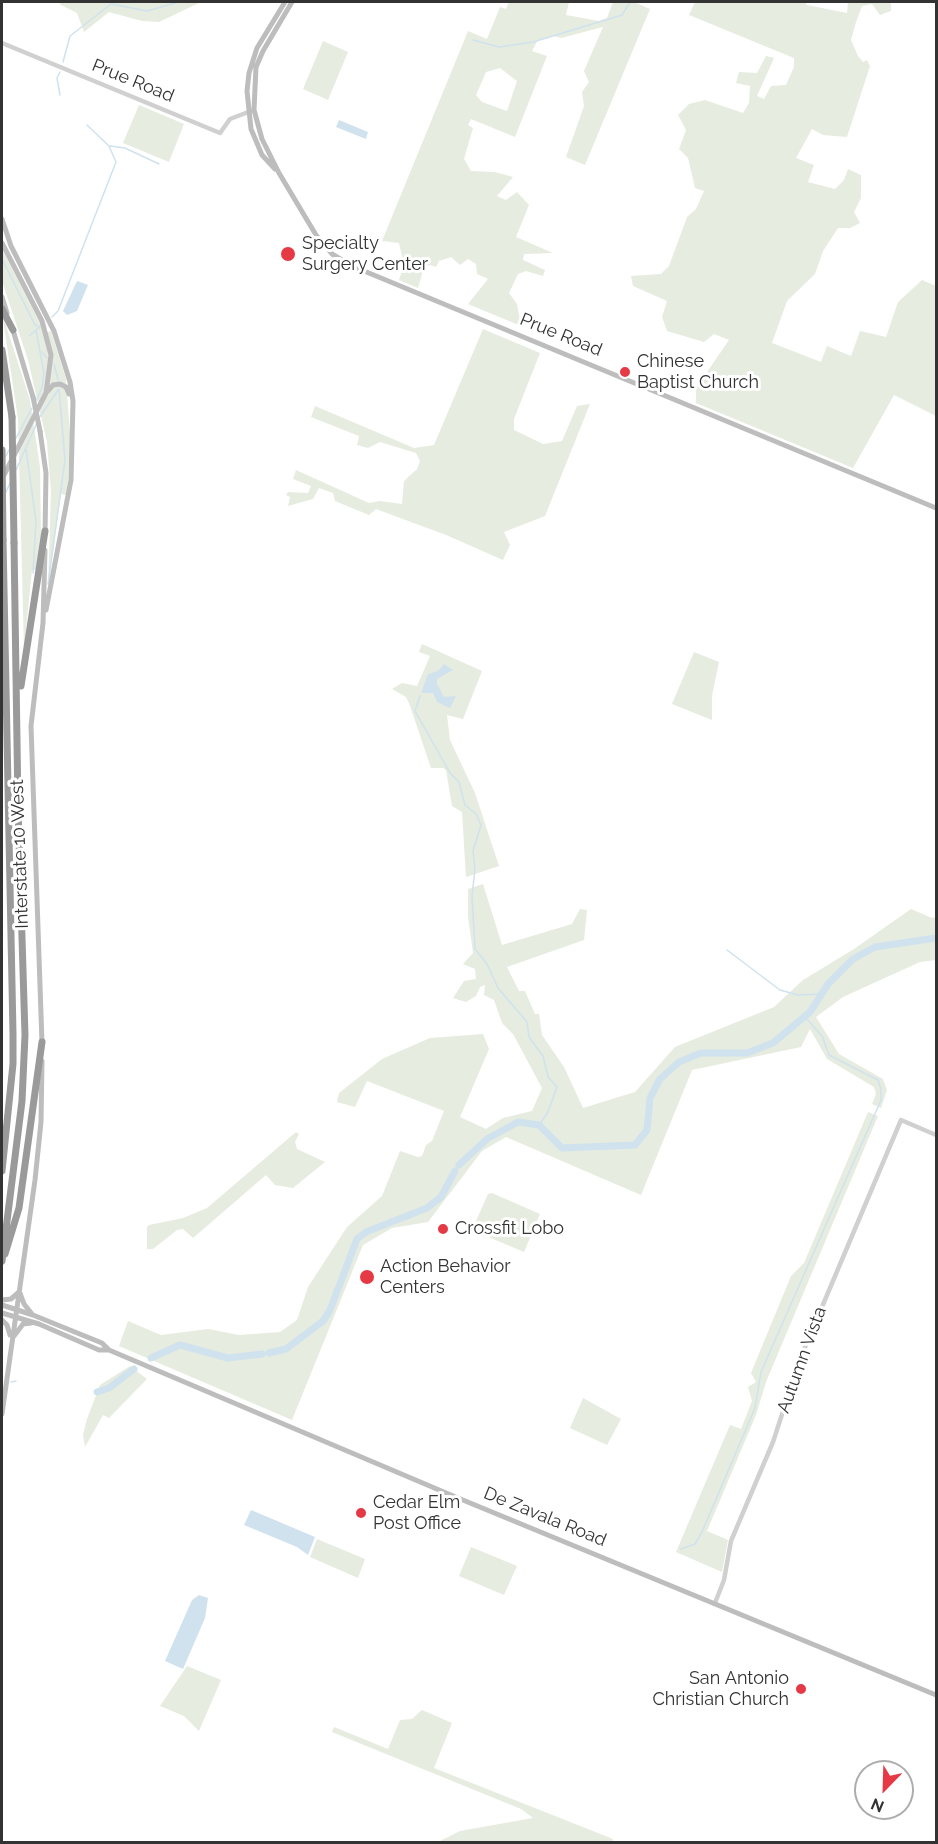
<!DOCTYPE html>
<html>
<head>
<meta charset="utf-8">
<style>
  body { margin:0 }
  #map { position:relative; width:938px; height:1844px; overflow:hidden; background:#fff; font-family:Raleway,sans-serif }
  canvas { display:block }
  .frame { position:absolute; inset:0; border:3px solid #333; pointer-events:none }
  .north { position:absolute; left:854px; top:1760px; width:60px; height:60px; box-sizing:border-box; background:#fff; border:2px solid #adadad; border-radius:50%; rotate:203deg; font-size:16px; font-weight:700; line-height:24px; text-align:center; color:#333 }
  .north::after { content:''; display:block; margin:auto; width:21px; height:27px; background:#e63946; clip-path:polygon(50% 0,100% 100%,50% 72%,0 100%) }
</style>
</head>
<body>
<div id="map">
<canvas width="938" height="1844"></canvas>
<div class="frame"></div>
<div class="north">N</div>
</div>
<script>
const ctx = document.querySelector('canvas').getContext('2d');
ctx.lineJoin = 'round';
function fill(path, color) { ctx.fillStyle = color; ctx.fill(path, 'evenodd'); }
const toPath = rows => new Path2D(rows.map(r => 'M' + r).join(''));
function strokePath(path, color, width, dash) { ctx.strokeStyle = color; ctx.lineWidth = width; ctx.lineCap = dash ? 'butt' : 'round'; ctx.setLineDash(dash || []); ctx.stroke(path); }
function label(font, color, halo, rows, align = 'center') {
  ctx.font = font + ' Raleway,sans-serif'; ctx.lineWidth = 6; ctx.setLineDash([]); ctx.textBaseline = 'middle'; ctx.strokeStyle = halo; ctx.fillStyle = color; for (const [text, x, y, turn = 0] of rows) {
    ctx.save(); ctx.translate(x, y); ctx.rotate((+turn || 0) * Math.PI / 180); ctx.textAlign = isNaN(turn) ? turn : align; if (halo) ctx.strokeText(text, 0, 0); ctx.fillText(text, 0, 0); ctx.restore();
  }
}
const green = toPath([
  [64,2,201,2,159,22,142,21,109,12,84,32,77,13,59,4],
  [509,2,569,2,566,15,599,21,607,18,613,2,634,2,650,9,585,165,566,157,584,106,582,92,589,82,584,71,603,27,561,38,553,36,538,40,532,51,547,56,515,137,471,119,468,125,473,128,464,159,471,171,495,172,513,177,497,196,506,200,517,192,529,205,516,237,553,253,524,254,523,260,545,270,543,276,526,271,518,274,509,293,517,304,521,326,468,304,488,279,477,274,476,264,468,259,460,265,451,257,439,261,436,267,430,265,424,267,418,288,399,280,404,265,399,243,382,241,468,31,487,39,500,7,506,9],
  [500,68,517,81,507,111,482,102,476,95,486,72],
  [695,2,805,2,807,5,847,13,848,2,891,2,891,11,880,15,872,4,862,6,856,22,851,40,858,56,863,62,867,60,870,66,847,137,823,135,812,129,796,158,814,165,808,182,835,189,844,180,848,169,861,175,861,198,854,212,860,223,850,228,838,228,823,251,815,274,787,301,772,343,821,362,827,346,851,356,860,331,886,337,898,302,922,280,936,286,936,416,894,395,853,468,696,403,696,388,729,340,714,334,704,342,667,331,662,317,667,301,633,286,631,276,661,274,669,266,687,217,696,209,704,191,695,188,688,158,679,149,686,130,678,115,689,104,705,100,743,113,749,103,750,86,736,83,739,72,757,73,766,56,774,58,757,96,764,99,771,86,786,85,794,67,794,58,689,15],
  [323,41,348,52,328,100,303,89],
  [139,105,184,124,169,162,123,143],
  [2,249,45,333,51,331,66,379,70,435,68,481,66,495,61,494,48,588,51,492,47,442,28,360,2,281],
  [2,313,30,400,40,467,41,540,37,570,32,570,24,649,18,419],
  [483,329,540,353,514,419,514,430,543,444,562,441,577,406,590,404,545,516,504,532,510,545,503,560,446,535,376,509,369,515,335,501,333,493,319,488,313,499,288,506,290,497,286,495,288,492,308,493,311,486,293,479,296,470,369,503,380,501,402,504,404,481,417,469,420,461,416,453,380,442,368,448,357,445,359,436,311,417,315,406,414,448,434,445],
  [422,644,482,671,463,719,447,715,450,740,475,793,499,866,466,877,462,812,452,806,446,770,443,768,431,768,409,703,406,697,392,689,402,683,417,686,430,656,419,652],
  [694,652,719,662,712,696,712,720,672,704],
  [483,884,502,945,572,924,580,909,587,910,584,940,507,967,519,991,525,991,535,1014,539,1014,542,1035,564,1067,583,1108,635,1092,675,1047,774,1007,803,980,854,949,911,909,932,918,936,917,936,960,920,962,843,997,816,1017,839,1054,883,1079,887,1090,881,1108,872,1104,876,1094,874,1087,827,1059,810,1029,801,1047,692,1070,641,1195,506,1137,482,1151,428,1222,392,1228,363,1245,292,1420,119,1346,128,1321,161,1335,208,1329,239,1335,280,1332,297,1320,308,1287,347,1227,382,1196,400,1151,418,1157,422,1156,426,1145,432,1141,444,1111,367,1081,355,1107,337,1102,339,1093,382,1059,430,1038,483,1034,489,1049,460,1117,486,1129,503,1118,532,1111,542,1088,513,1034,502,1023,494,1000,484,995,485,985,480,987,476,996,466,1002,453,998,464,981,476,979,475,969,463,964,473,953,468,916,468,889],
  [868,1112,878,1116,766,1382,756,1415,707,1531,728,1540,722,1572,676,1552,730,1425,741,1429,752,1401,748,1387,756,1382,751,1373,791,1276,804,1263],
  [296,1132,299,1134,295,1142,297,1149,325,1162,293,1188,275,1185,266,1175,193,1238,183,1229,177,1230,153,1249,147,1249,147,1227,149,1225,183,1218,207,1208],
  [492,1193,540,1214,524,1252,472,1230,488,1194],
  [130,1366,147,1379,109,1418,103,1415,85,1447,83,1435,87,1419,100,1385],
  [583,1398,621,1419,607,1445,570,1428],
  [317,1539,365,1559,358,1578,310,1557],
  [471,1547,517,1566,504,1595,459,1576],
  [187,1666,221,1680,199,1731,184,1716,160,1706],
  [422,1710,452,1723,434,1768,613,1839,612,1842,438,1842,460,1831,533,1818,521,1809,332,1732,334,1727,388,1749,400,1720,412,1719]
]);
const water = toPath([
  [339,120,368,132,366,139,336,127],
  [77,281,88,285,77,311,67,315,63,311],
  [444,664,453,670,437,679,437,684,444,697,456,696,450,708,437,702,433,693,421,693,428,674,438,671],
  [251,1510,315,1537,308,1555,297,1547,244,1525],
  [199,1595,208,1598,205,1618,183,1669,165,1661,192,1600]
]);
const stream = toPath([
  [473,40,499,47,533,42,622,15,630,2],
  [63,62,70,36,111,4,147,11,179,2],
  [60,72,57,78,60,95],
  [110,146,125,148,159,164],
  [2,259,35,325,40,327],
  [52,317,58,311,116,162,109,146,87,125],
  [29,336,40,327],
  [42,352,47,358],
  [54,364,58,380],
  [36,401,42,388,44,373,36,330],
  [39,418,58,390],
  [16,438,32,408],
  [26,449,36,521,33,573],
  [5,457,9,450],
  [16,470,37,423],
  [6,492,10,483],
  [48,584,65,460,59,389],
  [420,696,415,711,450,773,459,782,465,805,476,814,481,825,473,851,475,869,472,896,475,949,487,964,498,988,527,1022,529,1037,543,1056,548,1077,557,1087,548,1112,539,1125],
  [727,950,780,990,798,995,822,994],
  [11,1382,16,1381],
  [681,1549,695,1544,702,1532,755,1408,761,1372,881,1100,881,1089,878,1080,829,1055,822,1036,805,1017]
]);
const river = toPath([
  [459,1165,487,1139,518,1122,539,1125,562,1148,635,1145,647,1130,650,1098,660,1079,679,1062,701,1053,747,1053,773,1043,810,1012,828,984,853,959,875,947,936,938],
  [269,1353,286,1349,323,1321,330,1310,357,1239,366,1232,427,1208,441,1197,455,1171],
  [151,1358,180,1345,228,1358,262,1354],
  [97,1392,109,1388,134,1369]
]);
const tertiary = toPath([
  [2,43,220,133,230,119,251,111],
  [715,1603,724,1580,731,1541,773,1442,800,1359,901,1120,936,1135]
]);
const secondary = toPath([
  [292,2,263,51,256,67,254,110,262,139,279,173,316,235,332,254,352,266,936,508],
  [275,169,262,155,251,129,247,91,249,73,257,48,285,2],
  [2,219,11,246,54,331,70,382,73,401,71,480,46,610],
  [2,243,42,321,51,355,46,393,4,475],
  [2,297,7,313],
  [12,327,33,397],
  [48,391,53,385,60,384,66,387,69,394],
  [40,431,46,473,45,534],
  [42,1043,31,726,43,623,45,550],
  [20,1293,24,1304,32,1314],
  [2,1300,11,1299,19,1292],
  [2,1305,33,1315,102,1343,109,1350,458,1498,936,1695],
  [2,1313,39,1324,99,1350,109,1350],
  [2,1320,7,1325,10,1335],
  [14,1336,23,1324,31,1323],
  [2,1414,35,1180,41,1122,42,1061]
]);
const motorway = toPath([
  [2,309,13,330],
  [2,350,12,417],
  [21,686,45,531],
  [2,1171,13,1064,13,1034,3,540],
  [5,1254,19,1208,42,1042],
  [2,1261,22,1101,25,1035,18,808,14,543]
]);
const secondaryBridge = toPath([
  [33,397,40,431]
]);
const motorwayBridge = toPath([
  [12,417,14,543],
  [2,450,3,540]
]);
const markers = [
  [288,254,8,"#e63946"],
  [625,372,6,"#e63946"],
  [443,1229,6,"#e63946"],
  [367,1277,8,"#e63946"],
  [361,1513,6,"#e63946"],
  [801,1689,6,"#e63946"]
];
const streetNames = [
  ["Prue Road",133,81,22],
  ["Prue Road",561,335,22],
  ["Interstate 10 West",20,854,-92],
  ["Autumn Vista",802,1360,-70],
  ["De Zavala Road",545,1517,22]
];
const poiNames = [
  ["Specialty",302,244],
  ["Surgery Center",302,265],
  ["Chinese",637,362],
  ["Baptist Church",637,383],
  ["Crossfit Lobo",455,1229],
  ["Action Behavior",380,1267],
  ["Centers",380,1288],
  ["Cedar Elm",373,1503],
  ["Post Office",373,1524],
  ["San Antonio",789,1679,"right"],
  ["Christian Church",789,1700,"right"]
];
fill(green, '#e6ecdf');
fill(water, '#cfe2ee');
strokePath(stream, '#cfe2ee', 1.5);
strokePath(river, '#cfe2ee', 7);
strokePath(tertiary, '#d0d0d0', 4.5);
strokePath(secondary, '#bdbdbd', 5);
strokePath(motorway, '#9a9a9a', 7);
strokePath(secondaryBridge, '#bdbdbd', 5);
strokePath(motorwayBridge, '#9a9a9a', 7);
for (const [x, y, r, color] of markers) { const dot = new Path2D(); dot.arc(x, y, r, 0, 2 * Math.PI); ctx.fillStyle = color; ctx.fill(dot); strokePath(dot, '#fff', 2); }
label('18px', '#333', '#fff', streetNames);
label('18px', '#333', '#fff', poiNames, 'left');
</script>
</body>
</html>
